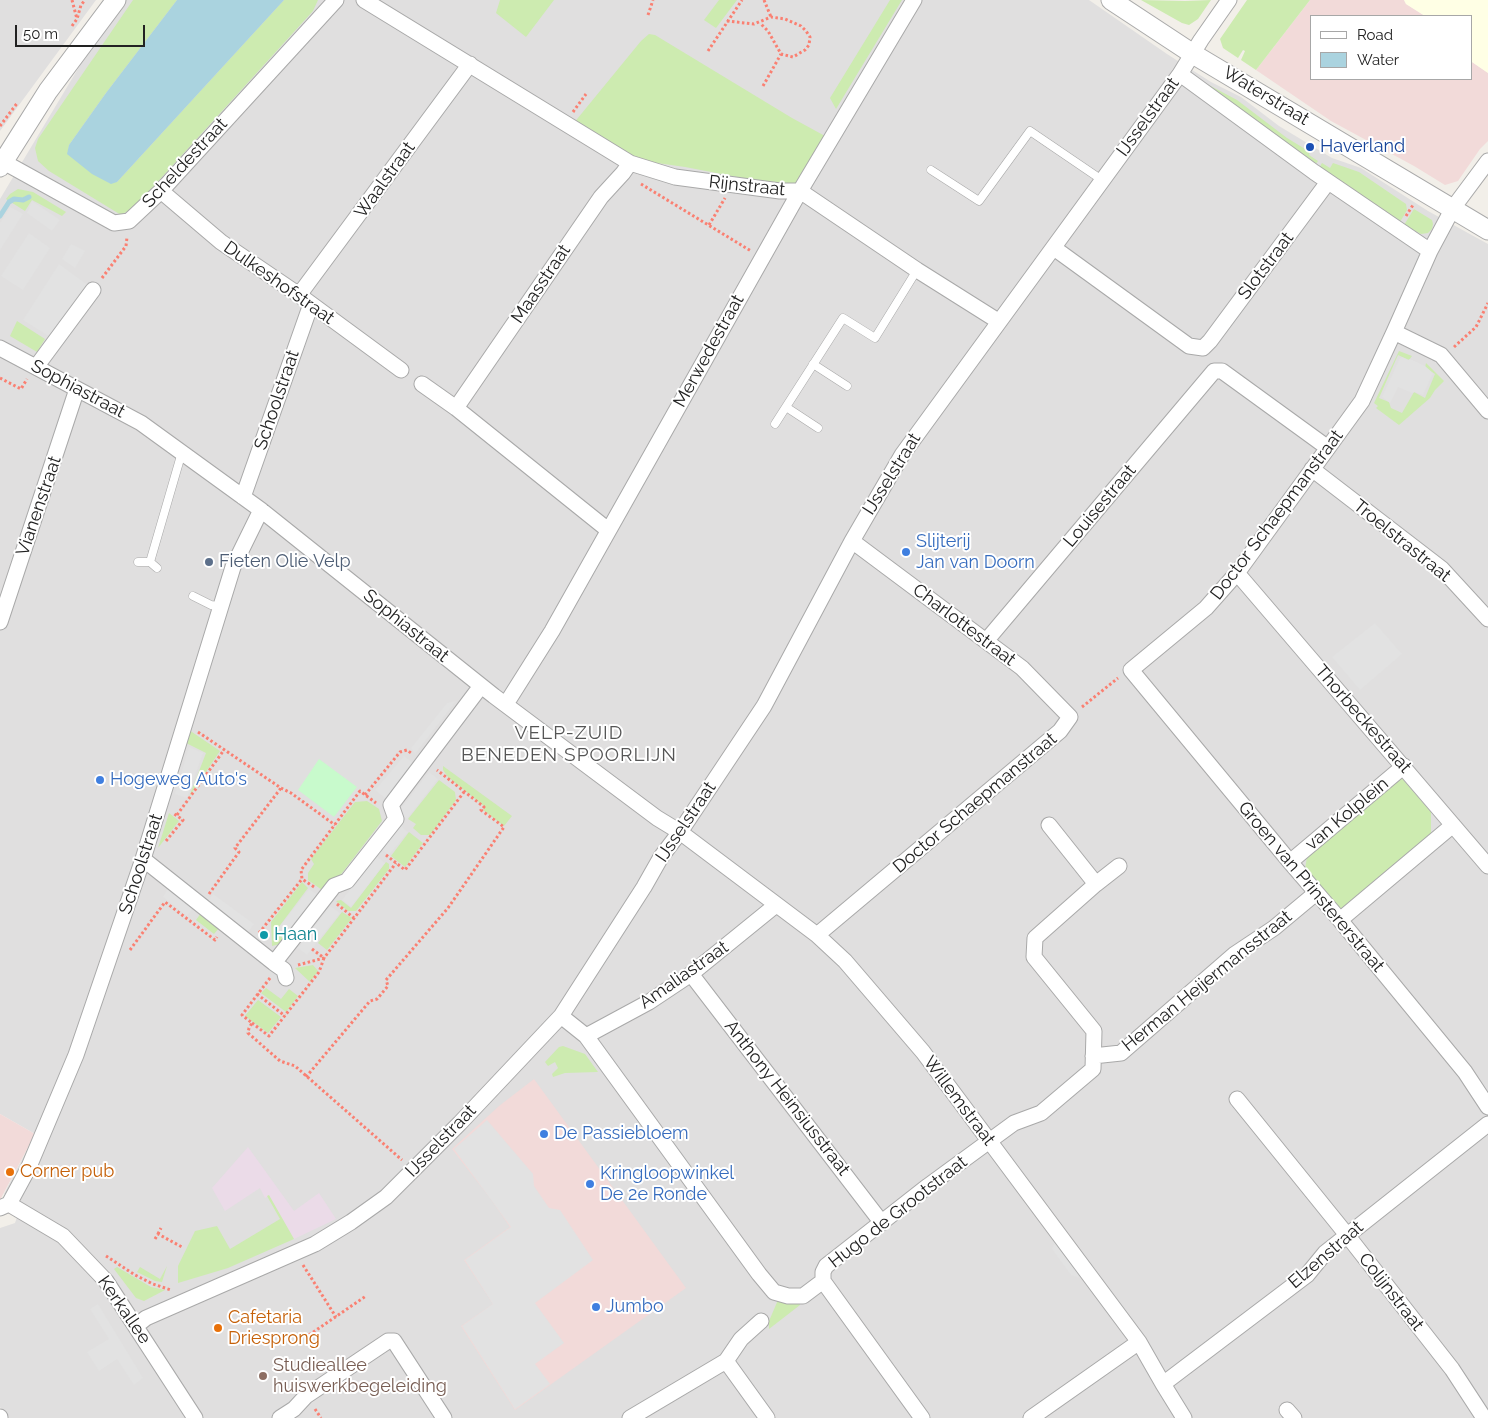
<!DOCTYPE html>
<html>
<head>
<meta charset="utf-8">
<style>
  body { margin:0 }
  #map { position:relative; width:1488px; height:1418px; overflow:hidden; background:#f2efe9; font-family:Raleway,sans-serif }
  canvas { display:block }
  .legend { position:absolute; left:1310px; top:15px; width:162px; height:65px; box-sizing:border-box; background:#fff; border:1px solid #a7a7a7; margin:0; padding:6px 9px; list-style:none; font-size:15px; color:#222 }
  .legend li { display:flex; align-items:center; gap:10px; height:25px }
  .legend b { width:25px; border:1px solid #a7a7a7 }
  .scale { position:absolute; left:15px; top:25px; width:130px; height:22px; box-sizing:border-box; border:2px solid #222; border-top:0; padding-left:6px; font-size:15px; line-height:18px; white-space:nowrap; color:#222; -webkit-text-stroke:4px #fff; paint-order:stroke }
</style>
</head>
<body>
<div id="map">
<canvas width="1488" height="1418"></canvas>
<ul class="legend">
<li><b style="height:6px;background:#fff"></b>Road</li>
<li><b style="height:14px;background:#aad3df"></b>Water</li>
</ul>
<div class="scale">50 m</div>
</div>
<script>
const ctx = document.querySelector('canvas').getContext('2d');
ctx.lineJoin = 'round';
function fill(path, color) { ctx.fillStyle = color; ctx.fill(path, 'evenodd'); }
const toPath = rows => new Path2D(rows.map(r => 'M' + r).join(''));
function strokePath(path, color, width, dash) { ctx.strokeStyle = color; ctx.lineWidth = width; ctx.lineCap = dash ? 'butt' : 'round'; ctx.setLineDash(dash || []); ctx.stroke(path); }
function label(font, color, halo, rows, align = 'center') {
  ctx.font = font + ' Raleway,sans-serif'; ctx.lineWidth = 4; ctx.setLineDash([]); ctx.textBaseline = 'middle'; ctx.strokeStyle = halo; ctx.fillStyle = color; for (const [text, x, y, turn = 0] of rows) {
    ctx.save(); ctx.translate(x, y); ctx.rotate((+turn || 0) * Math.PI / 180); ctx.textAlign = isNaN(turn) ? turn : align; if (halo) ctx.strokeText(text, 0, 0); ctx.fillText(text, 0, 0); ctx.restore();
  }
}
const residential = toPath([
  [0,0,96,0,0,131],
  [126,0,1089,0,1167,54,1211,82,1241,97,1279,126,1332,158,1361,168,1428,211,1488,244,1488,1418,7,1418,0,1407,0,1228,15,1223,21,1206,16,1199,4,1194,35,1134,0,1114,0,199,82,62,100,34]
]);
const commercial = toPath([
  [1310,0,1404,0,1406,4,1425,16,1312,16,1312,79,1472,79,1472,62,1488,73,1488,141,1480,149,1458,181,1445,185,1414,166,1331,121,1256,70],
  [534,1079,686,1288,515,1410,461,1326,493,1304,464,1260,510,1227,490,1198,452,1149,499,1106],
  [0,1114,35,1134,0,1200]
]);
const industrial = toPath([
  [248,1147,294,1211,319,1193,336,1219,294,1239,269,1196,265,1198,260,1188,225,1211,212,1188]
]);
const education = toPath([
  [1404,0,1488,0,1488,73,1472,62,1472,16,1425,16,1406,4]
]);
const grass = toPath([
  [133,0,177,0,106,93,69,145,68,154,117,182,284,0,318,0,313,11,153,187,131,209,121,215,49,171,38,161,35,148,38,139],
  [500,0,554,0,526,37,496,13],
  [719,0,737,0,716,28,704,20],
  [890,0,902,0,836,109,830,98],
  [1141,0,1185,1,1211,0,1198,19,1189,25,1182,23],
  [1247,0,1310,0,1256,70,1241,60,1245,51,1243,50,1238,58,1223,48,1220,39],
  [649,34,655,35,792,118,825,136,799,184,753,180,685,167,636,160,573,124,641,41],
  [1205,83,1237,100,1287,138,1310,152,1309,155,1318,161,1315,165,1204,85],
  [1322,163,1330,168,1333,163,1359,172,1406,204,1407,210,1400,222,1319,168],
  [18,189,33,192,66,212,62,216,32,200,25,211,6,199,10,194],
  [1414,209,1432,220,1433,224,1432,229,1428,233,1421,234,1404,225],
  [17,321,45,339,37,352,10,336],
  [1399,351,1412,356,1409,360,1398,355,1379,398,1389,402,1391,408,1402,413,1414,392,1425,398,1435,374,1425,368,1426,363,1444,381,1435,390,1430,398,1399,425,1376,408,1378,406,1374,403],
  [189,730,220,751,189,797,206,753,186,743],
  [443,766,512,816,504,826,483,810,485,807,448,777,443,770],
  [1400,776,1431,812,1431,836,1343,911,1305,869,1307,857],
  [439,780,455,792,456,800,430,835,421,835,413,828,416,824,408,819],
  [367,801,379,809,382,821,339,877,322,890,308,880,308,873,314,864,311,859,355,802],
  [169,813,179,821,158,848],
  [409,832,423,843,405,867,391,856],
  [386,862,389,864,389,869,356,911,348,911,336,901,341,900,351,908],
  [302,882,308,888,275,932,284,939,280,944,272,946,271,922],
  [342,912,352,918,327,950,318,943],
  [201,913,220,927,214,934,196,920],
  [313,965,318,971,310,982,295,968],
  [266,988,281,999,289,989,298,996,286,1012,261,993],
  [258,1000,281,1017,268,1033,245,1016],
  [563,1046,585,1054,598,1072,565,1073,553,1077,552,1074,558,1068,555,1062,548,1066,545,1062,559,1047],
  [269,1195,294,1239,228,1268,178,1283,178,1266,195,1231,217,1226,230,1249,280,1219,267,1196],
  [167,1266,162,1282,155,1281,137,1272,140,1267,160,1279],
  [117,1267,151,1287,165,1290,144,1301,136,1298,114,1269],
  [778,1300,800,1304,800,1305,769,1329,769,1321]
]);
const park = toPath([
  [319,759,357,787,334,817,298,790]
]);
const parking = toPath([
  [32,201,60,220,52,231,27,213],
  [10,207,23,214,0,250,0,223],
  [29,233,50,248,23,290,1,276],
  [71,244,85,251,75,268,62,259],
  [59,264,89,286,52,338,23,320],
  [1402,357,1408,360,1410,359,1425,366,1433,373,1423,395,1415,392,1412,393,1398,387,1390,403,1382,397,1400,358],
  [1375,623,1402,654,1360,690,1332,657],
  [456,701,415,754,411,748,447,703],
  [189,747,203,753,187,798,175,794],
  [404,756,413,763,386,799,375,790],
  [429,772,438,779,407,819,398,812],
  [400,825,408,832,389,855,381,849],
  [376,856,385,863,351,907,342,900],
  [169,886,195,906,187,916,163,897],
  [309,889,318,895,285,938,276,931],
  [213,894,254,924,248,932,208,901],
  [330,906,340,913,307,955,298,948],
  [487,1120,533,1174,534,1186,549,1208,560,1210,593,1260,535,1303,564,1343,535,1364,550,1384,515,1409,462,1326,493,1304,465,1260,511,1227,454,1149],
  [1055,1242,1083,1279,1071,1275,1052,1249],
  [98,1304,143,1378,134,1385,117,1359,99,1371,87,1352,109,1339,90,1309]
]);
const water = toPath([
  [177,0,284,0,117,182,111,184,92,174,67,154,69,145,106,93]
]);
const stream = toPath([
  [0,216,9,202,14,199,23,200,29,197]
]);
const path = toPath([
  [72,0,77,19],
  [764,0,771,17],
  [648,15,653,0],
  [727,21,754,24,771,17,785,19,801,26,806,31,810,37,809,45,805,50,793,57,781,54,768,31,760,23],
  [72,26,77,19,81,5,85,0],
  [708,51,742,0],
  [763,86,781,54],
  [573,112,586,94],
  [0,126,18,102],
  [641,184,751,251],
  [1406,216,1413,205],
  [709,225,725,198],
  [102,278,126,246,127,237],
  [1454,347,1476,327,1488,303],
  [0,378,21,389,27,379],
  [1082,707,1118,678],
  [198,732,281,788,291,793,335,825],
  [365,795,400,752,407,750,411,753],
  [177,815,224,750],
  [166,841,183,820,173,813],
  [386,855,405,870,464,792],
  [314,887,302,879,301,870,360,791,376,803],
  [209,894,239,852,235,848,281,788],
  [337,904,354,918],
  [259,933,302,879],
  [130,950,165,902,215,940,217,937],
  [298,965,324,958,396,863],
  [270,978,242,1015,252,1023,249,1028,248,1033,280,1061,295,1066,402,1160],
  [257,994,285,1016],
  [252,1023,269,1036,319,972,324,958,312,949],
  [306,1077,370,1001,377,999,388,986,386,980,448,908,504,827,481,810,484,807,437,770],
  [158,1234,161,1228],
  [155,1239,158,1234,182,1247],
  [106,1256,135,1275,153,1284,171,1290],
  [303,1265,336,1317],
  [309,1335,366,1296],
  [315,1409,321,1418]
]);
const service = toPath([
  [931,170,979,201,1030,131,1102,180],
  [813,364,847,386],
  [786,407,818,428],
  [775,424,843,318,875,338,917,270],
  [138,562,150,562],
  [157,568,150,562,182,452],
  [193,596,211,605,221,607]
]);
const minor = toPath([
  [364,0,630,163,675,177,780,191,800,191,917,270,998,321],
  [1180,74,1314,172,1430,251],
  [0,160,114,223,129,221,161,191,336,0],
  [1488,161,1453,208,1430,251,1394,332,1362,401,1237,573,1206,608,1131,670,1290,862,1340,920,1465,1072,1488,1107],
  [161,191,221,242,299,295,401,370],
  [1054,248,1189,346,1203,348,1210,341,1328,182],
  [299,295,470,64],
  [1394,332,1441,355,1488,411],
  [0,348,141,423,261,510,494,696,657,818,680,832,817,935,845,961,923,1052,1139,1342,1163,1384,1184,1418],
  [36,367,93,290],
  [422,384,456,408,608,530],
  [456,408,601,197,623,173,630,163],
  [1312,469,1442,569,1488,619],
  [243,497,311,304],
  [1237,573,1488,866],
  [0,622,77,389],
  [986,641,1214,371,1222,371,1328,448],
  [506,704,552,631,800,191,914,0],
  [143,859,274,963,334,886,347,881,396,819,391,805,481,686],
  [1290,862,1404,766],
  [1096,884,1119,866],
  [1340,920,1453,825],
  [817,935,1060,731,1070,717,1022,668,852,541],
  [274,963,284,970,286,978],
  [691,974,882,1223],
  [561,1016,586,1036,759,1274,774,1292,788,1296,803,1296,823,1281,823,1272,826,1266,928,1186,1014,1123,1041,1113,1093,1069,1094,1031,1034,957,1035,938,1096,884,1049,825],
  [586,1036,649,1002,691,974,776,905],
  [1093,1056,1121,1053,1235,954,1274,928,1316,893],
  [1237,1099,1347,1235,1452,1369,1484,1418],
  [9,1204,63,1236,106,1281,195,1418],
  [0,1208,9,1204,28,1169,76,1055,143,859,233,567,261,510],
  [823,1281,922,1418],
  [136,1326,146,1318,315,1244,351,1222,386,1197,460,1123,561,1016,644,887,661,857,680,832,764,706,852,541,902,455,1180,74,1201,40,1229,0],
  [726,1361,767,1418],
  [1163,1384,1307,1275,1325,1253,1488,1124],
  [1287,1410,1294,1418],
  [0,1417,0,1418],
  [280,1418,294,1409,306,1396,388,1341,394,1341,444,1418],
  [630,1418,726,1361,741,1339,761,1321],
  [1031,1418,1139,1342]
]);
const tertiary = toPath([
  [1111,0,1193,54,1488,230],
  [0,167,48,91,116,0]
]);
const markers = [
  [1310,147,5,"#1a4fb4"],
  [906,552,5,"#3f7fe0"],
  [209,562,5,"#5c6f8a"],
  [100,780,5,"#3f7fe0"],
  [264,935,5,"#0f9aa8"],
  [544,1134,5,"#3f7fe0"],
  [10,1172,5,"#e8710a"],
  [590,1184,5,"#3f7fe0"],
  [596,1307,5,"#3f7fe0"],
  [218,1328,5,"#e8710a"],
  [263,1376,5,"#8d6e63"]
];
const streetNames = [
  ["Waterstraat",1266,96,31],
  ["IJsselstraat",1148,117,-54],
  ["Scheldestraat",185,163,-47],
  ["Waalstraat",385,180,-54],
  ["Rijnstraat",747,186,6],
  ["Slotstraat",1266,266,-53],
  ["Dulkeshofstraat",279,283,35],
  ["Maasstraat",541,284,-56],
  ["Merwedestraat",709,351,-61],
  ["Sophiastraat",78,389,28],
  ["Schoolstraat",277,400,-71],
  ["IJsselstraat",892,474,-58],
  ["Vianenstraat",39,506,-71],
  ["Louisestraat",1100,506,-50],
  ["Doctor Schaepmanstraat",1277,515,-53],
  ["Troelstrastraat",1402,541,39],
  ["Charlottestraat",964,625,37],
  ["Sophiastraat",406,626,39],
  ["Thorbeckestraat",1363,719,49],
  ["Doctor Schaepmanstraat",975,803,-40],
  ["van Kolplein",1347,814,-40],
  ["IJsselstraat",686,822,-56],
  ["Schoolstraat",141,864,-72],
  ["Groen van Prinstererstraat",1311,887,50],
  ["Amaliastraat",684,975,-35],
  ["Herman Heijermansstraat",1207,981,-39],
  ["Anthony Heinsiusstraat",787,1098,52],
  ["Willemstraat",959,1101,53],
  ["IJsselstraat",441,1141,-46],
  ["Hugo de Grootstraat",898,1212,-38],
  ["Elzenstraat",1326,1255,-41],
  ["Colijnstraat",1391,1292,52],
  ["Kerkallee",124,1310,55]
];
const transitNames = [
  ["Haverland",1320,147]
];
const shopNames = [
  ["Slijterij",916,542],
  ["Jan van Doorn",916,563],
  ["Hogeweg Auto's",110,780],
  ["De Passiebloem",554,1134],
  ["Kringloopwinkel",600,1174],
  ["De 2e Ronde",600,1195],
  ["Jumbo",606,1307]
];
const serviceNames = [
  ["Fieten Olie Velp",219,562]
];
const cultureNames = [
  ["Haan",274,935]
];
const foodNames = [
  ["Corner pub",20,1172],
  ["Cafetaria",228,1318],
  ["Driesprong",228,1339]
];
const educationNames = [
  ["Studieallee",273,1366],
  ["huiswerkbegeleiding",273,1387]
];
const neighbourhoodNames = [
  ["VELP-ZUID",569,733],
  ["BENEDEN SPOORLIJN",569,755]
];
fill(residential, '#e0dfdf');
fill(commercial, '#f2dad9');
fill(industrial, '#ebdbe8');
fill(education, '#ffffe5');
fill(grass, '#cdebb0');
fill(park, '#c8facc');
fill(parking, '#e2e2e2');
fill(water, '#aad3df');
strokePath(stream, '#aad3df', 5);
strokePath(service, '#a9a9a9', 9);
strokePath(minor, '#a9a9a9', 17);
strokePath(tertiary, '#a9a9a9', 21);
strokePath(path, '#fa8072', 3, [2.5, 2.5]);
strokePath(service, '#fff', 8);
strokePath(minor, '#fff', 15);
strokePath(tertiary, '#fff', 19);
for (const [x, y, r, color] of markers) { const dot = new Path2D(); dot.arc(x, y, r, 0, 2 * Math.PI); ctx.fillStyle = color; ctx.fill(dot); strokePath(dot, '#fff', 2); }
label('18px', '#222', '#fff', streetNames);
label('18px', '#164399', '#fff', transitNames, 'left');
label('18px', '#366cbe', '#fff', shopNames, 'left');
label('18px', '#4e5e75', '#fff', serviceNames, 'left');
label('18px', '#0d838f', '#fff', cultureNames, 'left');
label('18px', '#c56008', '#fff', foodNames, 'left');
label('18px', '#785e54', '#fff', educationNames, 'left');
ctx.letterSpacing = '1px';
label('19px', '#555', '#fff', neighbourhoodNames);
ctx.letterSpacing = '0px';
</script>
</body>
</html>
